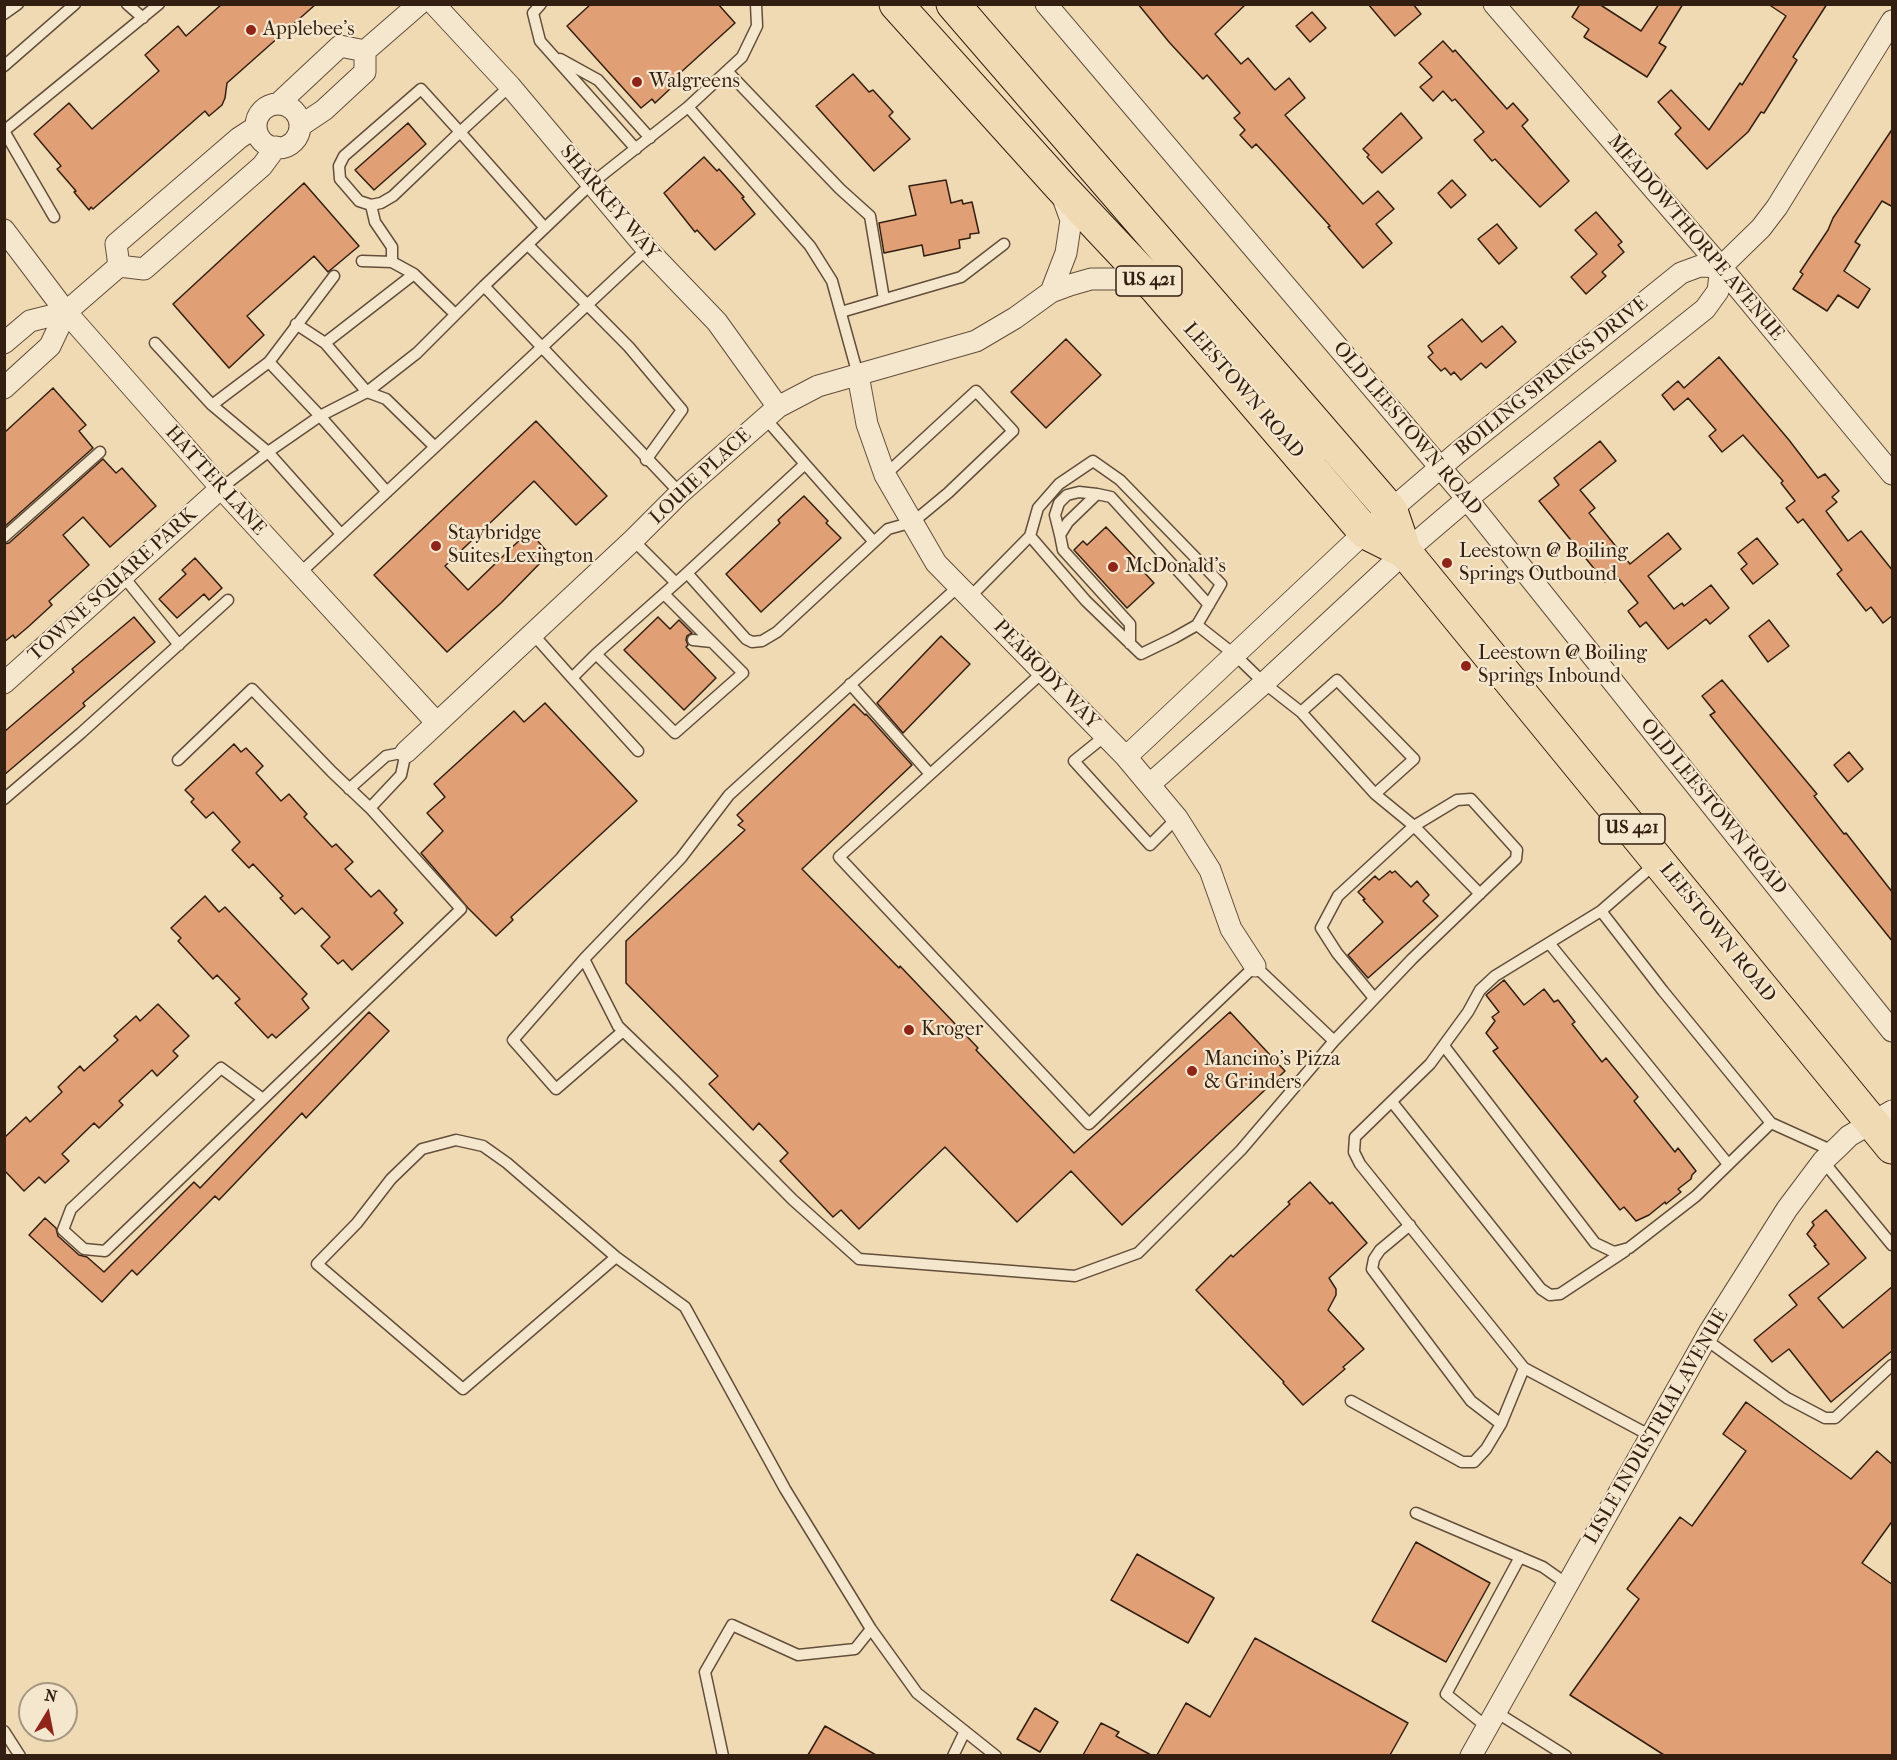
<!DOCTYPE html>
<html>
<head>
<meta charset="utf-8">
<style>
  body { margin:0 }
  #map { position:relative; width:1897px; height:1760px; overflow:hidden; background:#f0dab3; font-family:"IM FELL French Canon",serif }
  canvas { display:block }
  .frame { position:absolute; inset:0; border:6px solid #331f11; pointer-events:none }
  .north { position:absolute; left:18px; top:1682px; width:60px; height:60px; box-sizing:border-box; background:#f5e7ce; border:2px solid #a79782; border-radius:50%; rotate:10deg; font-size:16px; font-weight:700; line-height:24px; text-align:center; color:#331f11 }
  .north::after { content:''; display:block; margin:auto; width:21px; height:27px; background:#8f2418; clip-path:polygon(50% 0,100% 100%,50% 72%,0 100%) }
</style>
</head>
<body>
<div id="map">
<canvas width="1897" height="1760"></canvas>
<div class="frame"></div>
<div class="north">N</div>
</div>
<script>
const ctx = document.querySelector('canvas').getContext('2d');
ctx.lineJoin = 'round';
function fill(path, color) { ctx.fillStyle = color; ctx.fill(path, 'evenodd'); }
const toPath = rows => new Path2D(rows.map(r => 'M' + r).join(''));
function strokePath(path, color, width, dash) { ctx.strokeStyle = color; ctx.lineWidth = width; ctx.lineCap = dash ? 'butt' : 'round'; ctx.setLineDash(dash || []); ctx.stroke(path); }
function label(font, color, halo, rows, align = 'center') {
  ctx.font = font + ' "IM FELL French Canon",serif'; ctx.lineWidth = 4.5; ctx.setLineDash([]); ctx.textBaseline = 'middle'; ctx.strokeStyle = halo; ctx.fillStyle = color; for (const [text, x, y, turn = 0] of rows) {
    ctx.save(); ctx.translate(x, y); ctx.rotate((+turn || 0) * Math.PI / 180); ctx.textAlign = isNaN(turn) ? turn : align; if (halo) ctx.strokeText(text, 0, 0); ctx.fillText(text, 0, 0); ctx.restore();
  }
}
const building = toPath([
  [222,4,316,4,227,83,225,98,222,105,209,116,205,111,93,209,91,207,89,210,74,192,76,191,57,169,61,166,34,134,69,103,92,129,159,71,145,55,178,26,186,36,222,4],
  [591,4,718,4,735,23,668,84,671,88,655,103,652,99,641,108,567,26,591,4],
  [1138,4,1246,4,1215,34,1241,64,1248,58,1275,90,1289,78,1305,98,1285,115,1363,204,1378,191,1394,209,1376,224,1392,243,1363,268,1328,227,1330,226,1270,159,1256,144,1252,148,1240,135,1245,130,1234,118,1240,113,1207,75,1203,79,1169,42,1138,4],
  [1368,4,1413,4,1421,14,1395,36,1368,4],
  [1580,4,1599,4,1641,31,1659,4,1683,4,1659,43,1666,47,1647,77,1584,37,1589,29,1572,17,1580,4],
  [1768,4,1827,4,1793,57,1797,60,1764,113,1761,112,1748,132,1707,169,1675,134,1681,128,1658,102,1671,90,1709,130,1740,83,1742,85,1786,16,1768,4],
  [1312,12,1326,28,1310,42,1296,26,1312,12],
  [1443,41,1453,52,1455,50,1507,109,1513,103,1528,120,1522,126,1569,181,1540,207,1495,159,1492,161,1474,140,1484,132,1455,99,1452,101,1443,91,1433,101,1420,87,1432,77,1419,63,1443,41],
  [853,74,869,92,873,90,893,112,889,116,910,139,874,171,816,106,853,74],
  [1401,113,1422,138,1382,173,1367,157,1369,155,1363,149,1401,113],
  [408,123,426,144,374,190,355,170,408,123],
  [1893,128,1893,207,1882,201,1855,242,1860,245,1844,271,1870,289,1858,308,1838,295,1827,311,1793,289,1803,274,1800,272,1828,230,1833,218,1893,128],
  [704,157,717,171,719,169,744,197,742,198,755,214,715,250,697,230,695,232,664,193,704,157],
  [946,180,951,203,962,200,963,204,972,202,979,233,970,234,970,238,959,240,960,248,924,256,922,245,884,253,879,223,916,215,909,186,946,180],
  [1452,180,1466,195,1451,208,1438,193,1452,180],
  [304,183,359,246,328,272,314,256,247,316,264,335,229,368,173,304,304,183],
  [1596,212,1622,242,1618,245,1624,252,1602,272,1606,276,1586,294,1571,277,1597,254,1575,230,1596,212],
  [1497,224,1517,248,1499,264,1478,239,1497,224],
  [1462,319,1482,342,1502,326,1516,342,1486,368,1481,363,1461,380,1454,372,1451,375,1445,368,1441,371,1428,357,1433,353,1428,346,1462,319],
  [1066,339,1101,375,1046,428,1011,392,1066,339],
  [1719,357,1789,440,1818,478,1825,474,1839,491,1832,497,1837,502,1826,511,1848,541,1861,531,1893,571,1893,615,1883,623,1871,607,1866,611,1837,574,1842,570,1803,519,1798,523,1786,508,1795,501,1781,483,1783,481,1743,435,1722,452,1709,436,1716,430,1688,398,1674,410,1662,395,1678,381,1684,388,1719,357],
  [53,388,86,425,79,431,93,448,4,527,4,433,53,388],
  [536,421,607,496,576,525,534,481,445,566,468,590,529,531,549,554,501,603,447,652,374,575,536,421],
  [1600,441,1616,461,1580,490,1595,508,1589,513,1630,564,1668,533,1681,549,1648,576,1674,609,1682,603,1684,606,1711,585,1729,608,1710,624,1706,619,1668,649,1646,622,1640,627,1628,611,1638,603,1615,574,1605,582,1539,501,1559,485,1554,478,1600,441],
  [103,459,116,473,122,468,156,506,110,547,83,517,63,535,89,565,49,601,52,605,28,627,15,638,13,635,4,642,4,544,9,543,103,459],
  [804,496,828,521,826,523,841,538,761,612,726,574,780,523,778,520,804,496],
  [1106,527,1139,562,1139,567,1154,583,1127,608,1074,550,1083,541,1087,545,1106,527],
  [1757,538,1778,564,1753,584,1741,569,1747,564,1738,553,1757,538],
  [195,558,222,588,209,600,204,594,177,618,159,599,186,574,182,570,195,558],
  [134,617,155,642,83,703,85,706,4,775,4,732,74,672,72,669,134,617],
  [658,617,670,629,679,620,692,633,687,636,686,640,688,645,686,647,716,678,684,710,624,650,658,617],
  [1769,620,1789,646,1768,662,1749,636,1769,620],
  [941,636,970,664,903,733,877,703,941,636],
  [1722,680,1817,794,1814,796,1844,834,1846,833,1893,893,1893,942,1710,715,1715,712,1702,696,1722,680],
  [545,703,637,801,511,917,513,920,496,936,468,908,421,853,443,831,427,813,445,797,434,784,514,711,524,722,545,703],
  [854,704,865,715,866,714,912,765,802,869,899,968,900,966,978,1048,976,1050,1074,1153,1230,1012,1285,1071,1122,1225,1071,1171,1017,1222,945,1147,859,1229,841,1210,833,1217,780,1161,788,1153,759,1123,753,1130,709,1084,718,1076,626,983,626,941,745,830,738,825,743,821,737,815,854,704],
  [234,744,241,752,246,748,263,766,256,773,281,801,289,794,307,814,304,817,332,847,336,844,353,862,345,869,371,897,379,890,397,910,394,913,403,923,352,970,343,960,338,964,321,946,330,937,302,908,295,914,280,898,283,896,253,864,249,868,232,850,240,842,213,812,206,818,191,802,194,799,185,790,234,744],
  [1849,752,1863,769,1848,782,1834,765,1849,752],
  [1390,871,1392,873,1395,871,1411,887,1417,881,1429,895,1423,901,1438,916,1368,978,1348,955,1383,922,1363,900,1365,899,1358,892,1375,876,1379,880,1390,871],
  [205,896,219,912,225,907,307,994,302,999,309,1008,276,1038,272,1034,268,1038,235,1003,240,999,217,975,213,979,178,941,181,938,171,928,205,896],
  [1504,980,1524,1005,1544,989,1554,1002,1558,1000,1575,1022,1572,1024,1602,1062,1606,1058,1638,1097,1634,1101,1675,1152,1678,1148,1696,1171,1692,1175,1691,1179,1678,1189,1681,1192,1666,1204,1665,1202,1649,1215,1636,1221,1624,1207,1620,1210,1493,1051,1498,1048,1486,1033,1495,1021,1492,1017,1499,1012,1486,995,1504,980],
  [158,1004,189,1036,173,1051,178,1056,157,1076,152,1070,119,1101,123,1105,99,1128,94,1123,62,1154,69,1161,45,1183,39,1177,24,1191,4,1170,4,1138,26,1117,30,1122,62,1092,58,1087,80,1066,84,1071,118,1040,114,1036,136,1016,140,1021,158,1004],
  [369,1012,389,1031,306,1118,302,1113,219,1200,215,1196,137,1275,132,1270,102,1302,29,1235,45,1218,56,1228,58,1236,79,1255,87,1257,104,1272,194,1182,200,1188,369,1012],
  [1310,1182,1330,1204,1332,1202,1367,1243,1329,1278,1336,1289,1336,1295,1328,1310,1364,1349,1343,1367,1345,1369,1303,1405,1283,1383,1284,1382,1196,1290,1231,1255,1233,1257,1290,1204,1288,1202,1310,1182],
  [1826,1210,1866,1258,1818,1298,1843,1328,1893,1286,1893,1350,1831,1402,1789,1349,1772,1362,1754,1340,1797,1305,1789,1295,1829,1264,1814,1246,1816,1245,1807,1234,1814,1225,1812,1222,1826,1210],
  [1746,1402,1851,1479,1877,1451,1893,1465,1893,1520,1862,1563,1893,1585,1893,1755,1664,1755,1570,1695,1639,1599,1627,1589,1680,1517,1692,1526,1746,1451,1723,1434,1746,1402],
  [1416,1542,1490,1583,1446,1662,1372,1621,1416,1542],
  [1137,1554,1214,1598,1188,1643,1111,1600,1137,1554],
  [1255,1638,1408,1723,1390,1755,1157,1755,1186,1703,1210,1717,1255,1638],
  [1035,1708,1058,1722,1040,1752,1017,1739,1035,1708],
  [1101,1723,1119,1732,1116,1736,1151,1755,1083,1755,1101,1723],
  [825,1726,876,1755,808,1755,825,1726]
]);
const service = toPath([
  [127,4,143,18],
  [541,4,533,13,540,41,636,149],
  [4,14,18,4],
  [560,59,598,80,650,138],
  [4,66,75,4],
  [727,71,840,189,870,216,884,299],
  [510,86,460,132,393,196,381,203,371,205,359,201,340,179,339,166,344,156,421,89,460,132,545,228],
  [688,107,810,246,832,281,858,375],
  [4,131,159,4],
  [4,131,54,217],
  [371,205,375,222,392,247,392,262],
  [528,245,629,347,682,410,646,460],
  [362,261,392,262,414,274],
  [484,286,680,493],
  [841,312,961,277,1004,244],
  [296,324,325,343,367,392,386,399,435,447],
  [155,343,212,405,268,452,341,534],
  [325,343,414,274,455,314],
  [269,362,334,276],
  [212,405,269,362,320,416,387,492],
  [805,464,874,542],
  [221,488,268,452,320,416,367,392,417,353,484,286,592,183,688,107,742,57,757,26,756,4],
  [1060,535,1055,515,1059,503,1067,495,1079,492,1097,494],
  [4,537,100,452],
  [633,540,676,583,687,573,805,464,765,418],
  [687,573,746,639,752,642,762,641,777,632,888,529,913,522,948,493,1013,431,976,391,885,475],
  [299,574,647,249],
  [123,576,179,645],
  [959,586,729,795,681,858,584,959,618,1026,675,1081,793,1200,859,1259,1075,1276,1138,1253,1241,1150,1334,1041,1255,966,1089,1124,839,857,1043,672],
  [970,597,1030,536,1038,508,1059,484,1093,461,1120,480,1221,584,1197,625,1174,638,1141,654,1086,601,1030,536],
  [1197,625,1235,655,1264,683,1301,712,1375,794,1414,826,1480,894],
  [532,633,572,678],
  [693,640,712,642],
  [1130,644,1130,624,1063,550,1060,535,1068,522,1097,494,1111,497,1209,605],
  [596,654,675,733,743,673,664,594],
  [850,684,930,774],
  [1301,712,1337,680,1414,759,1375,794],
  [1105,736,1074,761,1150,845,1177,818],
  [638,751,572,678,596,654,676,583],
  [178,760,252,689,332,772,370,808,461,909,105,1251,84,1249,63,1230,71,1209,221,1068,263,1099],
  [349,789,386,756,406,752,401,775,370,808],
  [4,799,81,733,228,600],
  [1601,911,1663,991,1771,1123,1833,1151],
  [1549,943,1728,1164],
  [584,959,513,1040,556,1089,623,1031],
  [1334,1041,1412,959,1516,859,1517,850,1471,799,1457,800,1414,826,1338,896,1321,928,1337,953,1374,998],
  [1444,1046,1595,1243,1614,1252,1629,1248,1696,1196,1771,1123],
  [1392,1102,1541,1289,1550,1295,1560,1294,1625,1251],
  [1823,1161,1892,1245],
  [1410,1225,1380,1250,1374,1259,1372,1269,1471,1401,1501,1424],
  [616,1257,463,1389,317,1264,357,1223,391,1179,422,1149,456,1140,483,1146,507,1163,616,1257,685,1307,785,1489,871,1629,917,1693,996,1756],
  [1705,1339,1787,1398,1825,1418,1835,1418,1892,1365],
  [1351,1401,1462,1462,1474,1462,1486,1449,1501,1424,1524,1368],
  [1651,1436,1524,1368,1360,1164,1354,1152,1355,1137,1430,1064,1468,1012,1480,990,1495,976,1601,911,1656,863],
  [1416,1513,1543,1567,1567,1584],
  [1496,1712,1566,1756],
  [1487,1727,1446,1694,1520,1557],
  [4,1731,20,1756],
  [723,1756,705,1672,732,1625,798,1655,855,1649,871,1629],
  [953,1756,965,1731]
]);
const minor = toPath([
  [434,4,510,86,647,249,717,322,778,407],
  [1046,4,1467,499,1892,1031],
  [1494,4,1721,267,1892,474],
  [278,104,340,46,365,51],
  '256 126a22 22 0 1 1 44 0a22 22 0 1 1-44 0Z',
  [300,126,324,110,365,72,365,51,419,4],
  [4,230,66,312,221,488,436,722],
  [119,266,116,244,239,138,256,127],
  [1051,292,1066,253,1071,220,1062,195],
  [4,343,30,321,66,312],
  [858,375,867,424,885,475,936,563,1126,757,1177,818,1210,870,1231,929,1255,966],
  [4,388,50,346,66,312,119,266,144,269,262,166,276,147],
  [4,683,221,488],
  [406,752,633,540,680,493,778,407,818,386,976,341,1015,318,1051,292,1070,285,1091,279,1127,279,1152,288],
  [1126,757,1365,532,1456,454,1681,273,1700,266,1721,267],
  [1150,784,1264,683,1405,552,1467,499,1705,309,1718,291,1721,267,1761,228,1777,207,1892,21],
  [1471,1756,1710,1331,1787,1209,1823,1161,1839,1146,1849,1136,1892,1111]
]);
const primary = toPath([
  [896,4,1060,186,1157,289,1365,532,1405,552],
  [953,4,1391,511,1405,552,1892,1147]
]);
const markers = [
  [251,30,6,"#8f2418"],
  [637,82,6,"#8f2418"],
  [436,546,6,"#8f2418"],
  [1447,563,6,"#8f2418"],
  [1113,567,6,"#8f2418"],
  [1466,666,6,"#8f2418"],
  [909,1030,6,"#8f2418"],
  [1192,1071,6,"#8f2418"]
];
const shields = [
  [1149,281,66],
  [1632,829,66]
];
const shieldNames = [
  ["US 421",1149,281],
  ["US 421",1632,829]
];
const poiNames = [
  ["Applebee's",263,30],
  ["Walgreens",649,82],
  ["Staybridge",448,534],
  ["Suites Lexington",448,557],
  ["Leestown @ Boiling",1459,552],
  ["Springs Outbound",1459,575],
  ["McDonald's",1125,567],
  ["Leestown @ Boiling",1478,654],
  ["Springs Inbound",1478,677],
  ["Kroger",921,1030],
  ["Mancino's Pizza",1204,1060],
  ["& Grinders",1204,1083]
];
const streetNames = [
  ["SHARKEY WAY",609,203,50],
  ["MEADOWTHORPE AVENUE",1695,238,50],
  ["BOILING SPRINGS DRIVE",1552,377,-39],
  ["LEESTOWN ROAD",1243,391,49],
  ["OLD LEESTOWN ROAD",1407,429,50],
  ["LOUIE PLACE",701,477,-43],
  ["HATTER LANE",215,481,48],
  ["TOWNE SQUARE PARK",113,585,-42],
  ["PEABODY WAY",1046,675,46],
  ["OLD LEESTOWN ROAD",1713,807,51],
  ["LEESTOWN ROAD",1717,933,51],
  ["LISLE INDUSTRIAL AVENUE",1657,1427,-60]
];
fill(building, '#e19f76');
strokePath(building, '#331f11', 1.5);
strokePath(service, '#624e3a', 13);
strokePath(minor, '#624e3a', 23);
strokePath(primary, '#331f11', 35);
strokePath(service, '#f5e7ce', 10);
strokePath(minor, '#f5e7ce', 21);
strokePath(primary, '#f0dab3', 33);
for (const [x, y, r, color] of markers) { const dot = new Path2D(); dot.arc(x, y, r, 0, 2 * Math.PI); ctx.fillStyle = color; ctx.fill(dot); strokePath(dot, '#f5e7ce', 2); }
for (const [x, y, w] of shields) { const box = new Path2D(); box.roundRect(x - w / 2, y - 15, w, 30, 4.5); ctx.fillStyle = '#f5e7ce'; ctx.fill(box); strokePath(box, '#331f11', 1.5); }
label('bold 18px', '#331f11', null, shieldNames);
label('20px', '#331f11', '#f5e7ce', poiNames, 'left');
label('20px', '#331f11', '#f5e7ce', streetNames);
</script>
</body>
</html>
